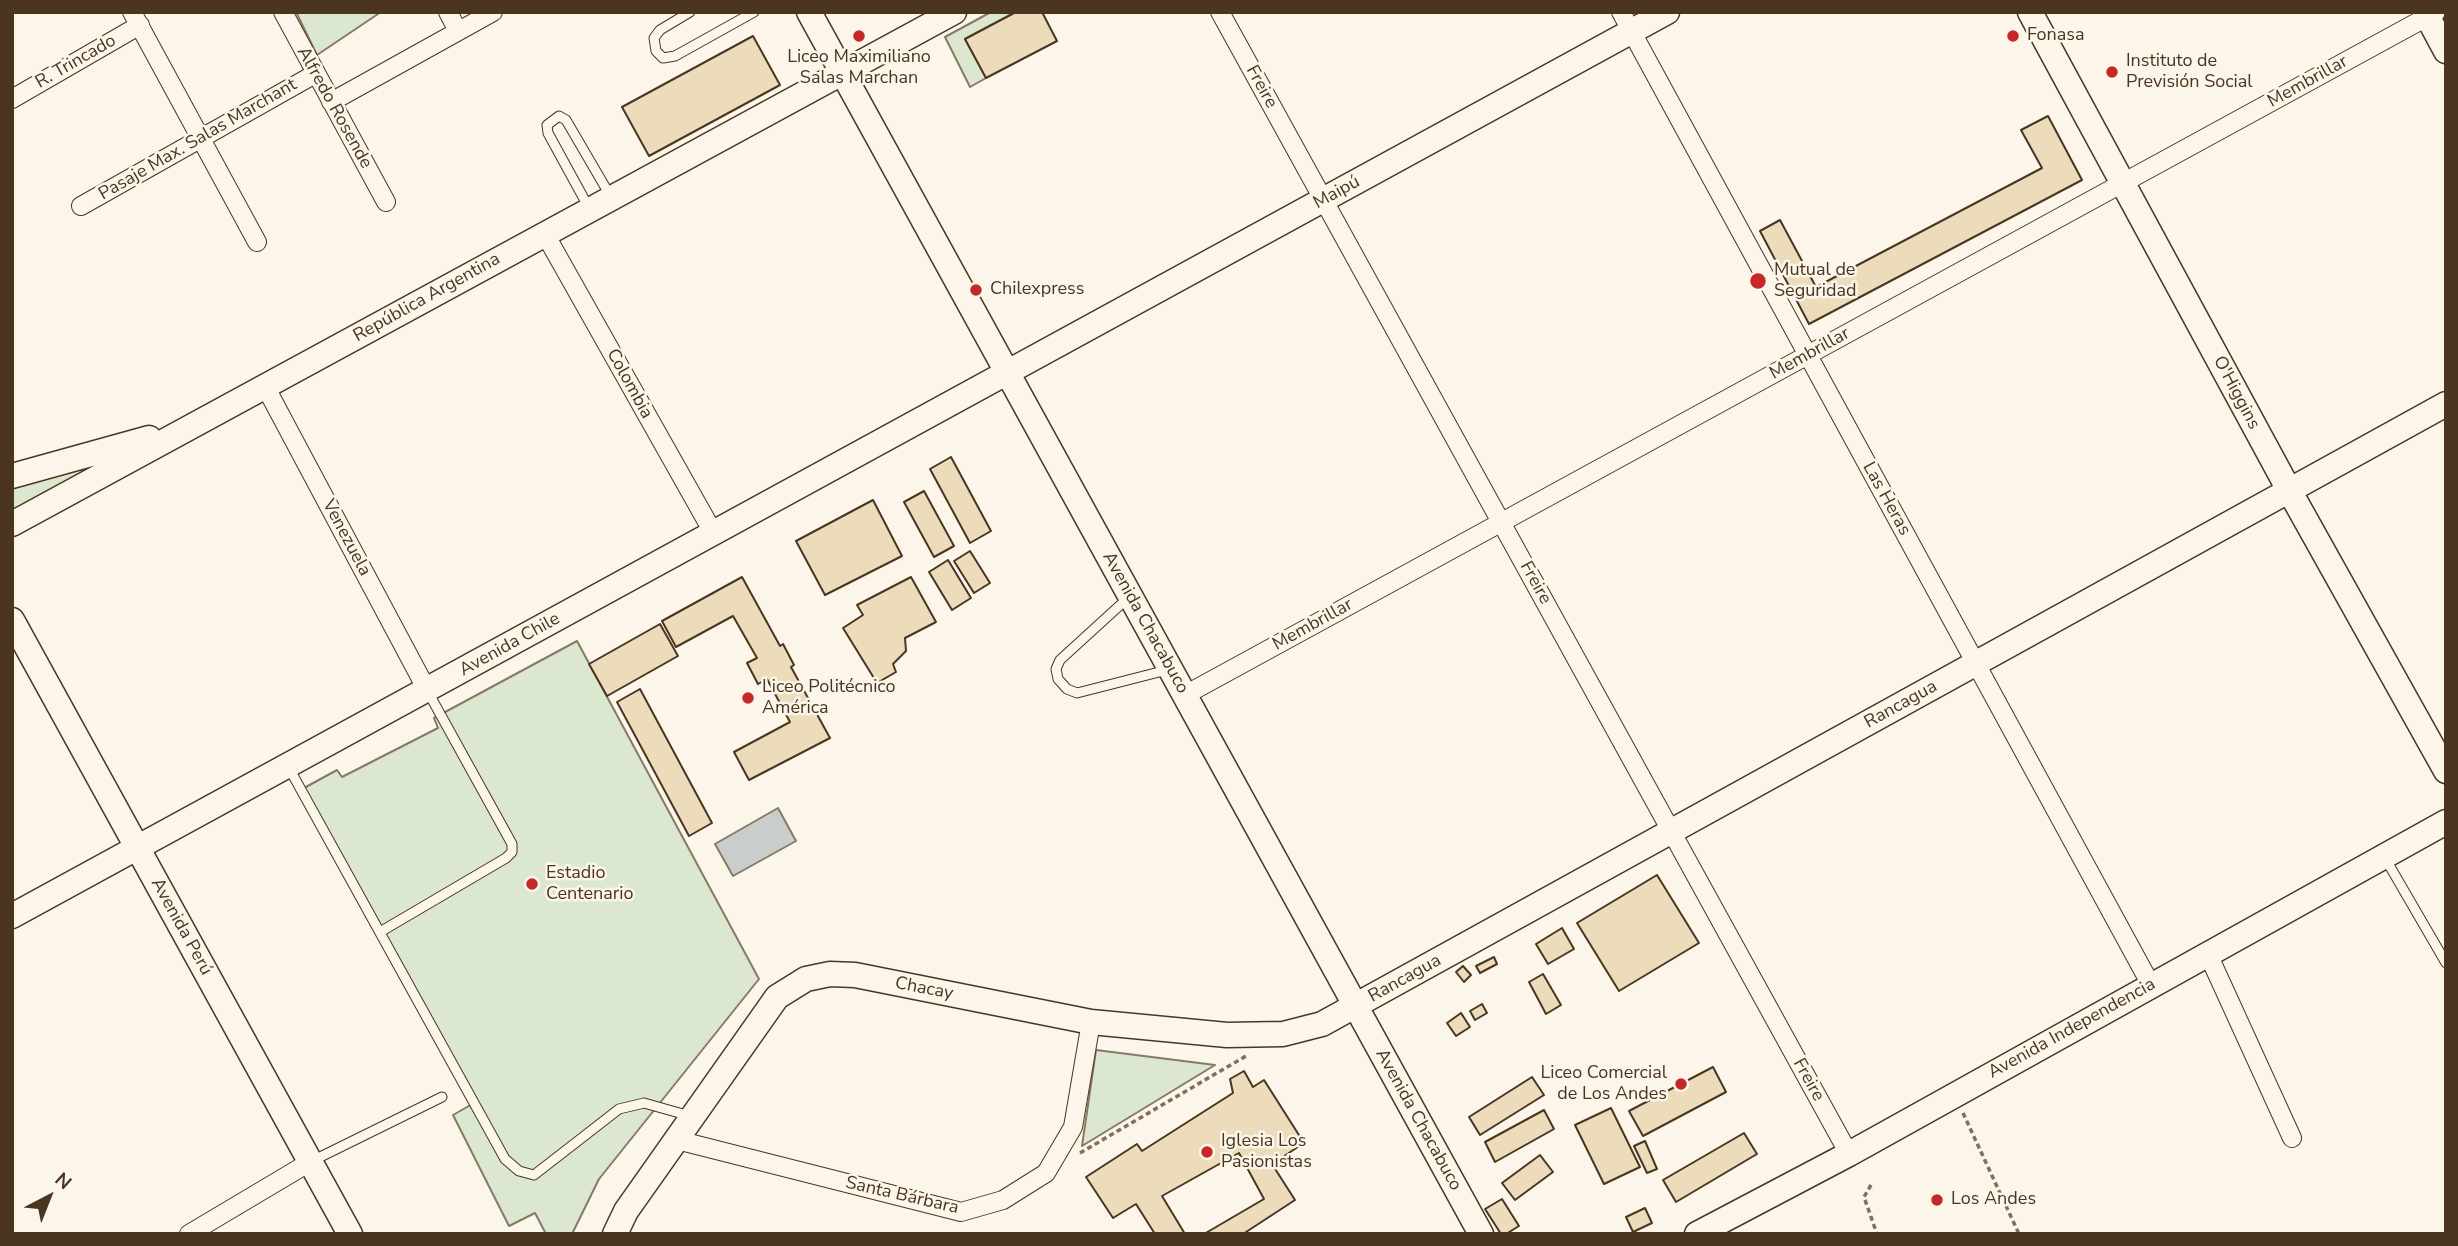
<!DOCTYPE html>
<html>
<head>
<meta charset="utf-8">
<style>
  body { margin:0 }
  #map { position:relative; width:2458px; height:1246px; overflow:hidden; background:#fbf6e9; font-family:"Nunito Sans",sans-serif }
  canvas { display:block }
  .frame { position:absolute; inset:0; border:14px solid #4a3520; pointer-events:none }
  .north { position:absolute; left:14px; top:1162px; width:70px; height:70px; -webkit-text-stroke:5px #fbf6e9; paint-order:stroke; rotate:42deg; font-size:19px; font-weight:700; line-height:28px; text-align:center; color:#4a3520 }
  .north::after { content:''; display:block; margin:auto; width:24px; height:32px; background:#4a3520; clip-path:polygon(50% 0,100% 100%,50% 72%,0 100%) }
</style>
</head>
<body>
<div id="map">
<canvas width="2458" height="1246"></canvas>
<div class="frame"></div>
<div class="north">N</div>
</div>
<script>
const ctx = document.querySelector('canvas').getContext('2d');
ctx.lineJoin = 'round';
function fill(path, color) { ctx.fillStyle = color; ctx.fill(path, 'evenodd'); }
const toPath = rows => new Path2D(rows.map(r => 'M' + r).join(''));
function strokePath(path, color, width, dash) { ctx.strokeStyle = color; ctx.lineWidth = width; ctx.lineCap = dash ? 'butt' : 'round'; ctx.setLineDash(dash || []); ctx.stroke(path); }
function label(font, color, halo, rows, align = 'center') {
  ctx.font = font + ' "Nunito Sans",sans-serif'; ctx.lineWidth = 5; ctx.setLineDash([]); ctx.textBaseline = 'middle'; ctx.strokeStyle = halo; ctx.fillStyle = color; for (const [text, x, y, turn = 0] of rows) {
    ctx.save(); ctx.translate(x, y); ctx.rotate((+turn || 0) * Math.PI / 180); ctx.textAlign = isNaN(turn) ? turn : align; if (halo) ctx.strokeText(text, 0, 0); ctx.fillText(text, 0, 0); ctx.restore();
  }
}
const green = toPath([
  [296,12,381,12,317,55,296,12],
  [991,12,1016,12,965,39,986,78,970,87,945,37,991,12],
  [137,446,12,515,12,487,137,446],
  [577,641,759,979,599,1179,572,1234,546,1234,535,1213,509,1226,453,1115,474,1103,304,788,337,770,342,777,438,728,434,718,577,641],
  [1096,1050,1215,1065,1082,1146,1096,1050]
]);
const water = toPath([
  [778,808,796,841,733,876,715,844,778,808]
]);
const building = toPath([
  [1016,12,1042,12,1057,41,986,78,965,39,1016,12],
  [753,36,780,85,649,156,622,107,753,36],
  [2048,116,2082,180,1809,324,1760,231,1780,220,1816,287,2042,168,2021,130,2048,116],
  [951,457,991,531,970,543,930,469,951,457],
  [924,491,954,546,934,557,904,502,924,491],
  [873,500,902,556,825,595,796,541,873,500],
  [970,551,990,583,974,593,954,561,970,551],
  [948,560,971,598,952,610,929,572,948,560],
  [742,577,780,646,783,644,794,665,791,667,830,738,749,780,734,752,790,722,767,679,758,684,747,663,757,658,733,616,676,647,662,621,742,577],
  [911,577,936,622,905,638,906,651,893,664,896,672,877,683,843,628,863,615,857,605,911,577],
  [660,624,678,656,607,696,589,664,660,624],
  [640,689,712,823,689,836,617,702,640,689],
  [1657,875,1699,943,1619,991,1577,923,1657,875],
  [1562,928,1574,949,1548,964,1536,944,1562,928],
  [1494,957,1497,964,1480,973,1476,966,1494,957],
  [1463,966,1471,975,1464,982,1456,972,1463,966],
  [1543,974,1561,1005,1546,1014,1529,982,1543,974],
  [1482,1004,1487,1013,1475,1020,1470,1011,1482,1004],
  [1461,1013,1470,1027,1456,1036,1447,1023,1461,1013],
  [1713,1067,1726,1092,1643,1136,1629,1111,1713,1067],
  [1244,1071,1253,1087,1264,1080,1304,1143,1272,1164,1295,1200,1243,1234,1204,1234,1264,1199,1239,1153,1162,1196,1185,1234,1155,1234,1136,1204,1113,1218,1086,1177,1137,1144,1142,1151,1233,1093,1230,1079,1244,1071],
  [1532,1077,1544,1095,1480,1135,1469,1117,1532,1077],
  [1611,1108,1640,1167,1604,1184,1575,1125,1611,1108],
  [1544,1110,1554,1129,1495,1162,1485,1142,1544,1110],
  [1744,1133,1757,1154,1676,1202,1663,1180,1744,1133],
  [1645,1141,1657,1169,1647,1173,1634,1146,1645,1141],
  [1540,1155,1553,1172,1515,1200,1502,1183,1540,1155],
  [1502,1199,1519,1226,1506,1234,1501,1234,1485,1209,1502,1199],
  [1645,1208,1652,1223,1633,1232,1626,1217,1645,1208]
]);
const path = toPath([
  [1963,1113,2019,1234],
  [1080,1153,1246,1056],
  [1871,1185,1864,1197,1877,1234]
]);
const lane = toPath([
  [690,12,660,30,654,38,656,51,663,58,675,56,754,12],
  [589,208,548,133,547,125,559,116,566,120,611,197],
  [1129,597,1060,660,1056,669,1058,679,1067,689,1077,693,1167,670],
  [289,768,505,1159,519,1171,534,1175,619,1109,644,1103,690,1116],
  [2385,858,2446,963],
  [380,932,506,858,512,852,512,844,428,692],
  [312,1161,442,1097]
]);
const street = toPath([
  [132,12,257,242],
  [283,12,386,202],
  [448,12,458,31],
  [1220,12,1849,1154],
  [1621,12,2151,985],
  [12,99,140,25],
  [331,102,493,12],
  [81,206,315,74],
  [545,234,714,534],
  [265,386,427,690],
  [1185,695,2436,12],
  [2208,954,2292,1138],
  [677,1140,961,1212,1003,1200,1046,1173,1073,1127,1091,1022],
  [189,1234,310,1162]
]);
const secondary = toPath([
  [809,12,1481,1234],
  [2030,12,2289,490,2446,771],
  [2425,12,2446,51],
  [12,476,149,438],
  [12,524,954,12],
  [12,620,350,1234],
  [12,916,1667,12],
  [615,1234,626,1211,777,997,806,979,830,974,855,975,1091,1022,1227,1035,1283,1034,1322,1024,2446,404],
  [1697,1234,1849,1154,2446,822]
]);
const markers = [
  [859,36,7,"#c62828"],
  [2013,36,7,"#c62828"],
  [2112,72,7,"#c62828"],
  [1758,281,9,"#c62828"],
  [976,290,7,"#c62828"],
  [748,698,7,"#c62828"],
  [532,884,7,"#c62828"],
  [1681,1084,7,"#c62828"],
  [1207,1152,7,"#c62828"],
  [1937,1200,7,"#c62828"]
];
const poiNames = [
  ["Fonasa",2027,36],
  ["Liceo Maximiliano",859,58,"center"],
  ["Salas Marchan",859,79,"center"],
  ["Instituto de",2126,62],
  ["Previsión Social",2126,83],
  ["Mutual de",1774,271],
  ["Seguridad",1774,292],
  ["Chilexpress",990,290],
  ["Liceo Politécnico",762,688],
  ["América",762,709],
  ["Estadio",546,874],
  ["Centenario",546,895],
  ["Liceo Comercial",1667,1074,"right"],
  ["de Los Andes",1667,1095,"right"],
  ["Iglesia Los",1221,1142],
  ["Pasionistas",1221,1163],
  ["Los Andes",1951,1200]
];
const streetNames = [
  ["R. Trincado",76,62,-30],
  ["Membrillar",2308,82,-29],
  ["Freire",1261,87,61],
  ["Alfredo Rosende",334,108,61],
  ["Pasaje Max. Salas Marchant",198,140,-30],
  ["Maipú",1337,193,-29],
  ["República Argentina",427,298,-29],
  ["Membrillar",1810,354,-29],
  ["Colombia",629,384,61],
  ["O'Higgins",2236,393,62],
  ["Las Heras",1886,499,61],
  ["Venezuela",346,538,62],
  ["Freire",1535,583,61],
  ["Avenida Chacabuco",1145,623,61],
  ["Membrillar",1313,625,-29],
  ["Avenida Chile",510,645,-29],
  ["Rancagua",1901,705,-29],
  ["Avenida Perú",181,927,61],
  ["Rancagua",1405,979,-29],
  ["Chacay",924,989,11],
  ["Avenida Independencia",2072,1029,-29],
  ["Freire",1808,1080,61],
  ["Avenida Chacabuco",1418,1120,61],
  ["Santa Bárbara",902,1196,13]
];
fill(green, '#dce7d0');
strokePath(green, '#887966', 2);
fill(water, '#c9cecd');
strokePath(water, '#887966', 2);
fill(building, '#ecdcbc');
strokePath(building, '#4a3520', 2);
strokePath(lane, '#4a3520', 11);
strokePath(street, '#4a3520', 20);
strokePath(secondary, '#4a3520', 27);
strokePath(path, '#7f6f5c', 3.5, [5, 3.5]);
strokePath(lane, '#fbf6e9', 9);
strokePath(street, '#fbf6e9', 18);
strokePath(secondary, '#fbf6e9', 24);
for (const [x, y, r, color] of markers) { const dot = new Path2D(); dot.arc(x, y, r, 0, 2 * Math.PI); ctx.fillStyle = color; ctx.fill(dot); strokePath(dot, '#fbf6e9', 2.5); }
label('18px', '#4a3520', '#fbf6e9', poiNames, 'left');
label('18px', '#4a3520', '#fbf6e9', streetNames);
</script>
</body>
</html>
